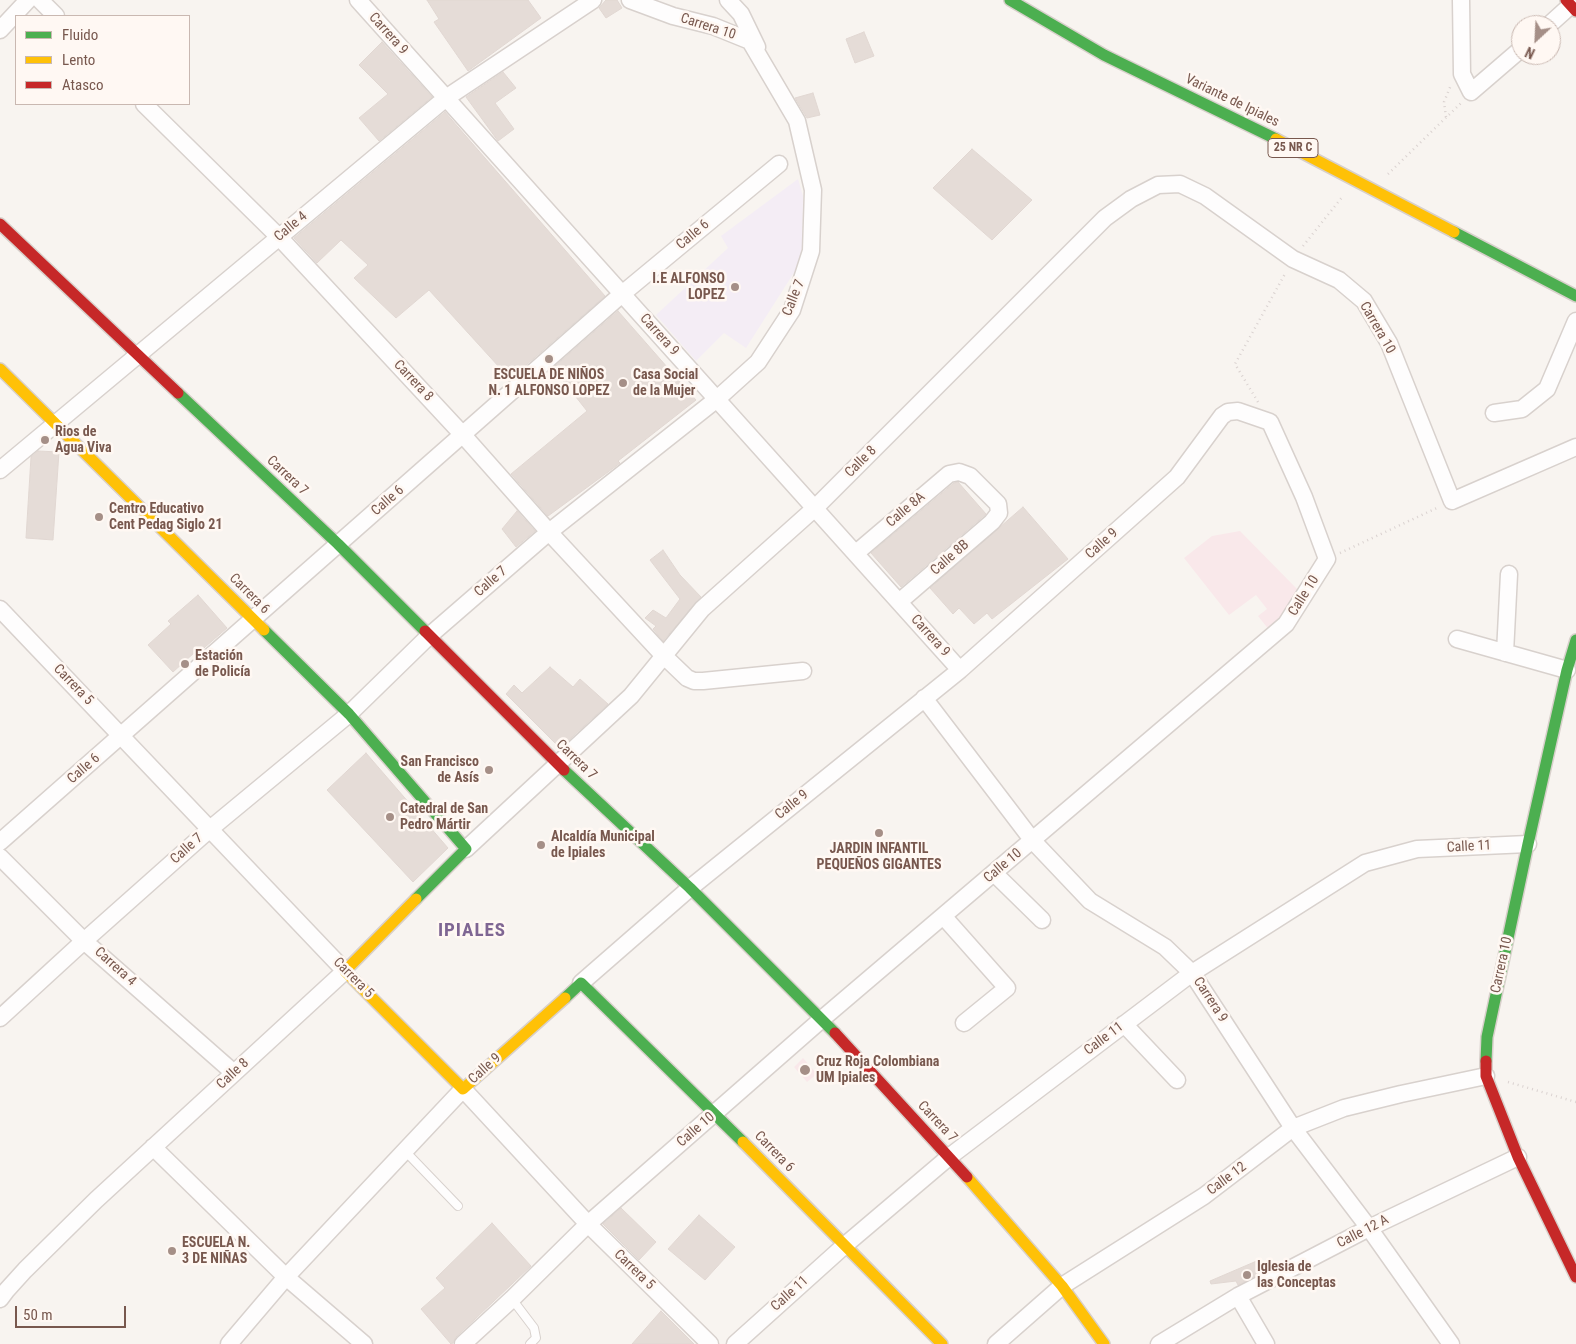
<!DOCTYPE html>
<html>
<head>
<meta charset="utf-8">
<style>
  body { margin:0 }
  #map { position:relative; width:1576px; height:1344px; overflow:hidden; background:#f8f4f0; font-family:"Roboto Condensed",sans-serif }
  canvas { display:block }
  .legend { position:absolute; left:15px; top:15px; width:175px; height:90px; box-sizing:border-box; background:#fff8f3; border:1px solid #c9b8b1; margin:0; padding:6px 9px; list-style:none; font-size:15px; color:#78584e }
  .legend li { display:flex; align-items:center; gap:10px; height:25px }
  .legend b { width:25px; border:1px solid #c9b8b1 }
  .north { position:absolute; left:1511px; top:15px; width:50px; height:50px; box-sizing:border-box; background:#fff8f3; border:1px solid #c9b8b1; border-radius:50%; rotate:205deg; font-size:14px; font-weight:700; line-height:20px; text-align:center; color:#78584e }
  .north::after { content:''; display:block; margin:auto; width:18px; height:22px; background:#a58f87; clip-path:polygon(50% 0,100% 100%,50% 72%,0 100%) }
  .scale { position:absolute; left:15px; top:1306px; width:111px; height:22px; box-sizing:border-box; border:2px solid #78584e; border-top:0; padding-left:6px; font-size:15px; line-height:18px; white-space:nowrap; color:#78584e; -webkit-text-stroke:4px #fff8f3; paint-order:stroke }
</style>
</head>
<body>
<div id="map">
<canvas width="1576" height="1344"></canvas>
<ul class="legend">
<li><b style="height:6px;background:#4caf50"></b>Fluido</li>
<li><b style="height:6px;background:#ffc107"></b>Lento</li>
<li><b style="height:6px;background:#c62828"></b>Atasco</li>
</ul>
<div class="north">N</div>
<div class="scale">50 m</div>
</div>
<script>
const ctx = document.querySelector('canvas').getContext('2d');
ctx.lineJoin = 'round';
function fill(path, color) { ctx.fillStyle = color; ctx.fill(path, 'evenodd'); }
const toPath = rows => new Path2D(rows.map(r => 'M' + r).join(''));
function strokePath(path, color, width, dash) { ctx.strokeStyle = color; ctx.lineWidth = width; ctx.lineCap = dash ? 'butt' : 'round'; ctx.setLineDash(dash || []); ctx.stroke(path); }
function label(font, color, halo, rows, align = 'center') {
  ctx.font = font + ' "Roboto Condensed",sans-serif'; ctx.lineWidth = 5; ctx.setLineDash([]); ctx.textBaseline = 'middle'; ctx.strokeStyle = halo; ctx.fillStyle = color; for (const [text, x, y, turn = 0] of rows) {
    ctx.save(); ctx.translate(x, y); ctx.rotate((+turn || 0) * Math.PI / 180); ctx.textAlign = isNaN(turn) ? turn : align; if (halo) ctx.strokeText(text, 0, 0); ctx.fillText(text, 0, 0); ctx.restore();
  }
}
const education = toPath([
  [798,179,803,196,802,260,746,348,724,333,696,361,656,315,728,248,721,236]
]);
const medical = toPath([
  [1240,531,1298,590,1298,597,1270,631,1258,616,1267,609,1256,595,1229,615,1184,558,1212,536],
  [803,1058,817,1074,807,1082,794,1067]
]);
const building = toPath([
  [427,0,528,0,541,18,468,71,434,22,439,19,427,0],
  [606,0,617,0,622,8,606,18,599,8,606,0],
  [864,32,874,56,855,63,846,39,864,32],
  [382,42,432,97,379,141,359,118,388,94,359,65,382,42],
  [503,72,516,88,495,103,514,129,498,141,466,97,503,72],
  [813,93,820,115,807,118,795,98,813,93],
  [445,112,605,296,510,379,429,290,396,318,354,278,368,265,341,240,317,263,294,238,445,112],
  [972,149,1032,200,992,240,933,188,972,149],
  [618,311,696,400,618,461,620,463,608,472,548,516,511,474,587,411,553,368,618,311],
  [38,451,59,452,53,540,26,538,31,457,38,451],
  [958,482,986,514,901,587,871,553,954,483,958,482],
  [1023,507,1068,559,992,619,987,613,974,624,959,608,953,614,930,588,1023,507],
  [517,511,535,531,516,547,502,529,517,511],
  [663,550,680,575,701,597,663,641,653,629,656,626,645,618,653,610,666,618,680,599,650,560,663,550],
  [198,595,227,628,197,654,195,652,173,672,148,645,171,624,168,621,198,595],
  [550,667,573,687,580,679,608,704,560,748,506,694,514,685,522,693,550,667],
  [366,753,448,848,413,882,327,790,366,753],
  [621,1208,656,1242,639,1260,603,1224,621,1208],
  [699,1215,735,1247,705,1280,668,1249,699,1215],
  [492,1223,531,1266,456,1337,453,1343,451,1344,421,1309,445,1288,436,1278,492,1223],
  [1259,1260,1263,1272,1238,1285,1236,1281,1211,1284,1210,1281,1259,1260],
  [661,1311,694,1344,632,1344,661,1311]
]);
const path = toPath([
  [1446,117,1444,102,1451,85],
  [1388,174,1461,103],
  [1303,246,1343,196],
  [1258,402,1235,364,1286,272],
  [1340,553,1439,507],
  [1508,1082,1576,1102]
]);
const lane = toPath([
  [405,1151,458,1206],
  [512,1299,534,1328,536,1338,530,1344]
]);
const street = toPath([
  [40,0,56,16],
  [358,0,960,670],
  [728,0,741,14,757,47],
  [1461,0,1462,74,1471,92,1521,49],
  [1549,25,1570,6],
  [0,30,28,0],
  [144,104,279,237,463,435,549,532,664,656,687,678,694,681,703,681,803,671],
  [1494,413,1522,409,1547,389,1576,321],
  [0,470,446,98,593,0],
  [856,553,949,474,959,472,970,476,998,504,999,513,992,522,899,602],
  [0,609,345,971,96,1200,25,1270,6,1291,0,1299],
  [1457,639,1567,670],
  [1505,653,1509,574],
  [924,698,1033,841,1090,901,1165,947,1192,973,1293,1128,1369,1228,1451,1344],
  [0,842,622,294,779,164],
  [466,849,631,696,702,609,815,508,1105,218,1131,199,1158,185,1180,184,1205,196,1293,259,1339,280,1364,301,1389,343,1452,501,1576,447],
  [0,857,84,941,234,1073],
  [995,874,1042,920],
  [944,917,1007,988,964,1023],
  [0,1018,84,941,210,829,349,714,429,636,549,532,717,399,758,362,792,310,811,251,813,190,797,121,750,41,713,26,673,16,630,0],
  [1124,1024,1177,1080],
  [153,1147,286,1277,364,1344],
  [1238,1296,1266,1344],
  [229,1344,286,1277,463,1089,588,1224,710,1344],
  [463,1344,512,1299,588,1224,822,1019,1286,624,1327,559,1304,497,1270,422,1238,411,1228,412,1222,416,1177,477,960,670,690,888,581,983],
  [735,1344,844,1246,949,1157,1192,973,1365,863,1417,849,1528,844],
  [996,1344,1062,1286,1204,1196,1293,1128,1344,1108,1401,1094,1486,1076],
  [1159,1344,1238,1296,1369,1228,1518,1157]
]);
const fast = toPath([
  [1010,0,1104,55,1276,139],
  [1454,232,1576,296],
  [178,393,338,544,425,631],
  [264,630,349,714,466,849,416,899],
  [564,770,690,888,835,1033],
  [565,998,581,983,743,1142],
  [1486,1061,1487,1037,1528,844,1567,670,1576,640]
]);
const slow = toPath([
  [1276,139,1454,232],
  [0,369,264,630],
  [416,899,345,971,463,1089,565,998],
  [743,1142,942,1344],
  [967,1177,1062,1286,1104,1344]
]);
const jam = toPath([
  [1566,0,1576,11],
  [0,224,178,393],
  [425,631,564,770],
  [835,1033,967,1177],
  [1486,1061,1486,1076,1518,1157,1576,1277]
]);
const markers = [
  [735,287,5,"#a58f87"],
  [549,359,5,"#a58f87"],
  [623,383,5,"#a58f87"],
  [45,440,5,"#a58f87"],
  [99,517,5,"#a58f87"],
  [185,664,5,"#a58f87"],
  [489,770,5,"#a58f87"],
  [390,817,5,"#a58f87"],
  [879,833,5,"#a58f87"],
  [541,845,5,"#a58f87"],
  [805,1070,6,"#a58f87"],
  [172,1251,5,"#a58f87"],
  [1247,1275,5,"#a58f87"]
];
const shields = [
  [1293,148,50]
];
const shieldNames = [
  ["25 NR C",1293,148]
];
const streetNames = [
  ["Carrera 10",708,27,18],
  ["Carrera 9",388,34,48],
  ["Variante de Ipiales",1232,101,26],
  ["Calle 4",291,227,-40],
  ["Calle 6",693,235,-40],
  ["Calle 7",794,298,-68],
  ["Carrera 10",1377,328,60],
  ["Carrera 9",659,335,48],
  ["Carrera 8",413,381,47],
  ["Calle 8",861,462,-45],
  ["Carrera 7",287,476,43],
  ["Calle 6",388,501,-41],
  ["Calle 8A",906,510,-40],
  ["Calle 9",1102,544,-42],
  ["Calle 8B",950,558,-41],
  ["Calle 7",491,582,-41],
  ["Carrera 6",249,594,45],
  ["Calle 10",1304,596,-58],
  ["Carrera 9",930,636,48],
  ["Carrera 5",73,685,46],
  ["Carrera 7",576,760,44],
  ["Calle 6",84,769,-41],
  ["Calle 9",792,805,-39],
  ["Calle 11",1469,847,-3],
  ["Calle 7",187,849,-42],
  ["Calle 10",1003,866,-40],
  ["Carrera 10",1502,965,-78],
  ["Carrera 4",115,967,42],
  ["Carrera 5",353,978,45],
  ["Carrera 9",1210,1000,57],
  ["Calle 11",1104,1039,-37],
  ["Calle 9",485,1069,-42],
  ["Calle 8",233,1074,-43],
  ["Carrera 7",937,1122,47],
  ["Calle 10",696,1130,-41],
  ["Carrera 6",774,1152,46],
  ["Calle 12",1227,1179,-37],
  ["Calle 12 A",1363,1232,-27],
  ["Carrera 5",634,1270,44],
  ["Calle 11",790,1294,-42]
];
const poiNames = [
  ["I.E ALFONSO",725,279,"right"],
  ["LOPEZ",725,295,"right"],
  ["ESCUELA DE NIÑOS",549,375,"center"],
  ["N. 1 ALFONSO LOPEZ",549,391,"center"],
  ["Casa Social",633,375],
  ["de la Mujer",633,391],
  ["Rios de",55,432],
  ["Agua Viva",55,448],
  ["Centro Educativo",109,509],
  ["Cent Pedag Siglo 21",109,525],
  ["Estación",195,656],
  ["de Policía",195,672],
  ["San Francisco",479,762,"right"],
  ["de Asís",479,778,"right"],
  ["Catedral de San",400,809],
  ["Pedro Mártir",400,825],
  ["Alcaldía Municipal",551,837],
  ["de Ipiales",551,853],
  ["JARDIN INFANTIL",879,849,"center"],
  ["PEQUEÑOS GIGANTES",879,865,"center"],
  ["Cruz Roja Colombiana",816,1062],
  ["UM Ipiales",816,1078],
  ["ESCUELA N.",182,1243],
  ["3 DE NIÑAS",182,1259],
  ["Iglesia de",1257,1267],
  ["las Conceptas",1257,1283]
];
const districtNames = [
  ["IPIALES",472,931]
];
fill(education, '#f4edf5');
fill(medical, '#f9e8ea');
fill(building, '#e5dcd7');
strokePath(building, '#e1d7d2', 1);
strokePath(lane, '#d8d1cd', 10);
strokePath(street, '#d8d1cd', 19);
strokePath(fast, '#d8d0cb', 14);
strokePath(slow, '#d8d0cb', 14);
strokePath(jam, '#d8d0cb', 14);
strokePath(path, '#dad2d0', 2.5, [1, 4]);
strokePath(lane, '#fefdfd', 8);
strokePath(street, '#fefdfd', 16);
strokePath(fast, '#4caf50', 11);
strokePath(slow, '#ffc107', 11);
strokePath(jam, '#c62828', 11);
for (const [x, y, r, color] of markers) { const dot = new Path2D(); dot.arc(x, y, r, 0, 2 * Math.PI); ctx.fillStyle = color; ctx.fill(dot); strokePath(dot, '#fff8f3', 2); }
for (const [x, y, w] of shields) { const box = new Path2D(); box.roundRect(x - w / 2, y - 9.5, w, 19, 4); ctx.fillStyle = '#fff8f3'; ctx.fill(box); strokePath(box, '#78584e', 1); }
label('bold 12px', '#78584e', null, shieldNames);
label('14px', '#78584e', '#fff8f3', streetNames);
label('bold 14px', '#78584e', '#fff8f3', poiNames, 'left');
ctx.letterSpacing = '1px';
label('bold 19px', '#7f6693', '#fff8f3', districtNames);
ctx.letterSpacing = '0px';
</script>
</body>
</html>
